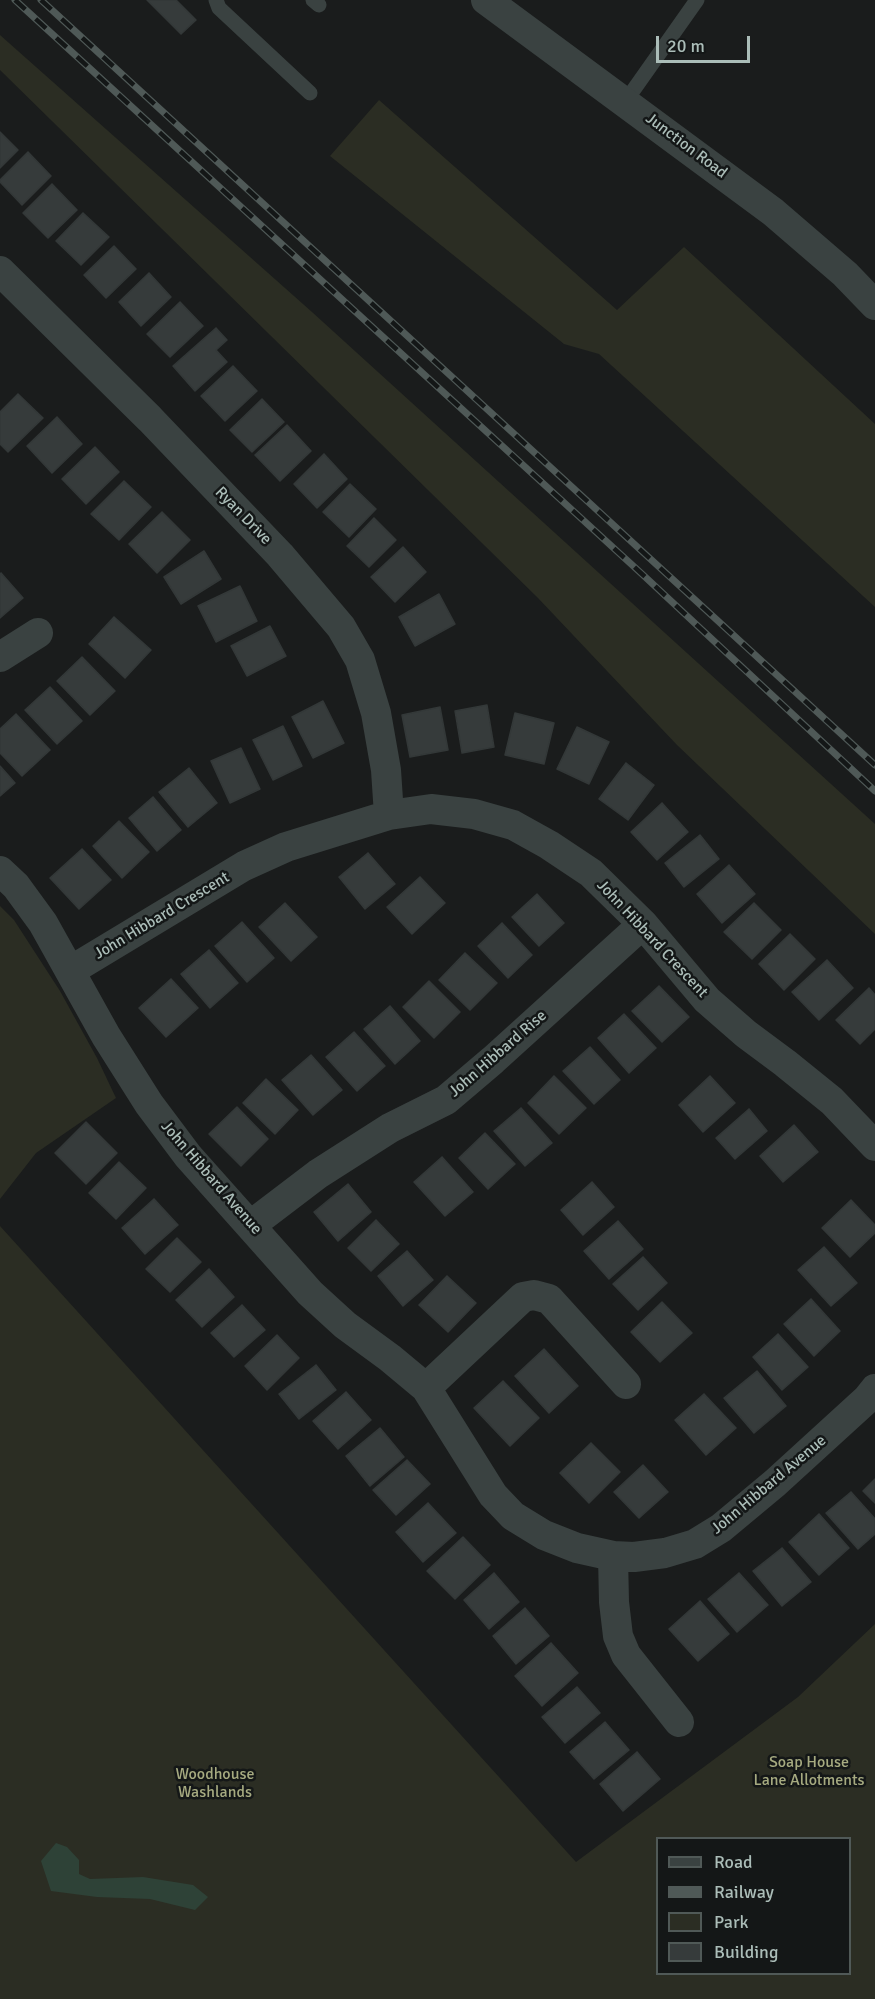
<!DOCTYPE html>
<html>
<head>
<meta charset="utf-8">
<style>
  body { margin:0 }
  #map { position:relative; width:875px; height:1999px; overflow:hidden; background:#1a1c1c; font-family:Signika,sans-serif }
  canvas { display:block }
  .legend { position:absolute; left:656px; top:1837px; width:195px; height:138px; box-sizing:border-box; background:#141717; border:2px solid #505957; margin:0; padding:8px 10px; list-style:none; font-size:18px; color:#abbdb8 }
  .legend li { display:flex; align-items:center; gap:12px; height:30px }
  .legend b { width:30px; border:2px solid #505957 }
  .scale { position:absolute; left:656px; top:36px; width:94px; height:27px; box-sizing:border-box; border:3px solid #abbdb8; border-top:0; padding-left:8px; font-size:18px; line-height:21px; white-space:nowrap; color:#abbdb8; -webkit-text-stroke:4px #141717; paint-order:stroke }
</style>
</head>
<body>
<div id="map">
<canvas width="875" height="1999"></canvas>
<ul class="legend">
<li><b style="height:8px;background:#3a4241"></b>Road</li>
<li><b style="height:8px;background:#4f5957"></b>Railway</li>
<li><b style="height:16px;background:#2b2d23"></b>Park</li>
<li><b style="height:16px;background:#363b3b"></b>Building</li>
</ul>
<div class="scale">20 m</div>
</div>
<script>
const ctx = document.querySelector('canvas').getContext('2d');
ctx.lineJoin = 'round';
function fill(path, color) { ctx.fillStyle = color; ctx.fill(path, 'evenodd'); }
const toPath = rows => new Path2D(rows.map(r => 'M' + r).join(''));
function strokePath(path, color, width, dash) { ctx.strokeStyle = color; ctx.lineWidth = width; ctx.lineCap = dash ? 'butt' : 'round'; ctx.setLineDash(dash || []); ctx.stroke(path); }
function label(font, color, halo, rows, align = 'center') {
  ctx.font = font + ' Signika,sans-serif'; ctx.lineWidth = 5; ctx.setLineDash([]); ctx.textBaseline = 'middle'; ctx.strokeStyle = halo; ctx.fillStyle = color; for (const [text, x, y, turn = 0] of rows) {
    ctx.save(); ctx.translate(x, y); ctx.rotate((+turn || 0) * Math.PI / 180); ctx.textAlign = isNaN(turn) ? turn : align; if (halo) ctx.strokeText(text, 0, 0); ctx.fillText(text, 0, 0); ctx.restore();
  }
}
const green = toPath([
  [0,35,312,312,875,824,875,934,677,745,538,598,0,70],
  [379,100,617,310,684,247,875,424,875,607,599,354,564,344,330,156],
  [0,906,14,920,60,991,97,1058,116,1098,36,1153,0,1199],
  [0,1226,576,1862,798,1697,875,1624,875,1999,0,1999],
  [658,1838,850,1838,850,1974,658,1974]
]);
const water = toPath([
  [56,1843,67,1847,79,1860,79,1874,90,1879,143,1877,193,1885,208,1897,195,1910,150,1899,97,1897,51,1891,41,1861]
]);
const building = toPath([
  [147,0,176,0,196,20,181,34,147,0],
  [0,132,18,150,0,168,0,132],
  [28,152,51,176,22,205,0,182,0,180,28,152],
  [52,184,77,210,48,238,23,213,52,184],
  [83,213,109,237,81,265,56,241,83,213],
  [114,246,136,269,106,298,84,275,114,246],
  [149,273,171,297,141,326,119,302,149,273],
  [180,302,203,326,170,357,147,334,180,302],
  [216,328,227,340,216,350,227,362,195,391,173,366,216,328],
  [233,366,257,391,225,421,201,396,233,366],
  [18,394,43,418,8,452,0,444,0,412,18,394],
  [262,399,284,422,252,452,230,430,262,399],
  [57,417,82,444,52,473,27,446,57,417],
  [287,425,311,451,280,481,255,455,287,425],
  [95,447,119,472,86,504,62,479,95,447],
  [324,454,347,479,317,508,294,484,324,454],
  [124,481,151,507,119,540,91,514,124,481],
  [350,484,376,509,349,537,323,512,350,484],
  [162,512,190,540,157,573,129,544,162,512],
  [374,518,396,540,369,567,347,546,374,518],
  [403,547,426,572,395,602,371,577,403,547],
  [204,551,221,579,181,604,164,577,204,551],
  [1,573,23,598,0,618,0,574,1,573],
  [240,586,257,621,216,642,198,606,240,586],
  [439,594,455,624,415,646,399,617,439,594],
  [114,617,151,650,125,678,89,644,114,617],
  [270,626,286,656,247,676,231,646,270,626],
  [82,657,115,691,90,715,57,681,82,657],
  [50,687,82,721,57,744,25,710,50,687],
  [323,701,344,743,313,758,292,717,323,701],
  [487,705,494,747,462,753,455,711,487,705],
  [440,707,448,750,410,757,402,715,440,707],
  [515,713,554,723,544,764,505,755,515,713],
  [16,714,50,750,22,776,0,753,0,729,16,714],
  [283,726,302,766,273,780,253,740,283,726],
  [577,727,609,742,589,784,557,769,577,727],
  [241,748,260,789,230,803,211,761,241,748],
  [626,763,654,785,628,820,599,799,626,763],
  [0,766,15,783,0,796,0,766],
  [189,768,217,803,188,827,159,792,189,768],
  [153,797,181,830,157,851,129,818,153,797],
  [662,803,688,832,657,860,631,832,662,803],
  [119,821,149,852,122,878,93,846,119,821],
  [700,835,719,859,684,887,665,863,700,835],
  [82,849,111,880,79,909,50,878,82,849],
  [368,853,395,884,365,909,339,877,368,853],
  [729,865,755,894,722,923,697,894,729,865],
  [420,877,445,903,412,934,387,907,420,877],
  [537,894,564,923,539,946,512,917,537,894],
  [285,903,317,937,291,961,259,927,285,903],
  [754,903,781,930,752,959,724,932,754,903],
  [242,922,274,958,247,982,215,946,242,922],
  [502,923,532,955,508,978,478,946,502,923],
  [790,934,815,959,784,990,759,964,790,934],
  [209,950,238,983,210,1008,181,974,209,950],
  [465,953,497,983,470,1010,439,980,465,953],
  [827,960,853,988,819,1020,792,992,827,960],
  [171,979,198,1008,166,1037,139,1008,171,979],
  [429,981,460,1012,434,1038,403,1007,429,981],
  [659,986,689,1017,662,1042,632,1011,659,986],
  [869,988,875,995,875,1029,860,1044,836,1020,869,988],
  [390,1006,420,1041,395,1064,364,1029,390,1006],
  [624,1014,656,1048,629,1073,598,1038,624,1014],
  [354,1032,385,1066,357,1091,326,1057,354,1032],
  [590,1047,620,1080,594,1104,563,1071,590,1047],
  [311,1055,342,1090,313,1115,282,1080,311,1055],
  [554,1076,586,1108,559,1134,528,1103,554,1076],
  [710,1076,735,1103,703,1132,679,1105,710,1076],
  [266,1079,298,1110,275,1134,243,1103,266,1079],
  [237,1107,268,1139,241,1166,209,1134,237,1107],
  [521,1108,552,1143,525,1166,494,1131,521,1108],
  [749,1109,767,1131,735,1159,716,1138,749,1109],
  [86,1122,117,1153,86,1184,55,1153,86,1122],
  [794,1125,818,1152,783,1182,760,1156,794,1125],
  [485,1133,515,1164,488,1189,459,1158,485,1133],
  [442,1157,473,1192,445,1216,414,1182,442,1157],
  [119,1162,146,1188,116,1219,89,1193,119,1162],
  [592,1182,614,1207,583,1235,561,1210,592,1182],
  [348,1184,371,1212,338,1241,314,1212,348,1184],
  [154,1199,178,1225,145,1254,122,1228,154,1199],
  [851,1200,875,1225,875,1233,850,1257,822,1228,851,1200],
  [376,1220,399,1244,371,1271,348,1248,376,1220],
  [618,1221,643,1249,609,1279,584,1251,618,1221],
  [177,1238,201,1262,170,1292,146,1269,177,1238],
  [824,1247,857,1283,831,1306,798,1270,824,1247],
  [407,1251,433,1280,403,1306,378,1276,407,1251],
  [643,1257,667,1283,638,1310,613,1284,643,1257],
  [209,1269,234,1297,202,1327,176,1300,209,1269],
  [447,1276,476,1303,448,1332,419,1305,447,1276],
  [811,1299,840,1331,814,1356,784,1324,811,1299],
  [662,1302,692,1333,660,1362,631,1332,662,1302],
  [242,1305,265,1330,234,1357,211,1333,242,1305],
  [778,1334,808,1367,782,1390,753,1357,778,1334],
  [277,1335,299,1358,267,1390,245,1366,277,1335],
  [544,1349,578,1386,549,1413,515,1376,544,1349],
  [316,1365,336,1390,299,1419,279,1394,316,1365],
  [757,1371,786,1406,754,1433,724,1398,757,1371],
  [503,1381,539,1418,510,1446,474,1408,503,1381],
  [346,1392,371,1420,338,1449,313,1421,346,1392],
  [704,1394,736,1428,706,1455,675,1420,704,1394],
  [380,1428,404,1457,370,1486,346,1456,380,1428],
  [591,1443,620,1472,589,1503,560,1473,591,1443],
  [407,1460,430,1484,396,1515,373,1490,407,1460],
  [643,1465,668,1492,639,1518,614,1492,643,1465],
  [875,1479,875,1503,863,1491,875,1479],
  [851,1492,875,1519,875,1534,858,1549,826,1513,851,1492],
  [428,1503,456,1533,423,1562,396,1532,428,1503],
  [819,1514,849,1548,819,1575,789,1542,819,1514],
  [463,1537,490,1565,455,1599,427,1571,463,1537],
  [782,1548,811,1582,782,1606,753,1571,782,1548],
  [494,1573,519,1602,489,1629,464,1600,494,1573],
  [739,1573,768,1605,737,1632,708,1599,739,1573],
  [700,1601,729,1634,698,1661,669,1629,700,1601],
  [525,1608,549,1636,516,1664,493,1636,525,1608],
  [551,1643,578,1673,542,1706,515,1676,551,1643],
  [577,1687,600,1713,565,1743,542,1717,577,1687],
  [605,1722,629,1750,594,1779,570,1752,605,1722],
  [637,1752,660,1779,623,1811,600,1784,637,1752]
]);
const lane = toPath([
  [216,0,219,8,310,93],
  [313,0,319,5],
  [625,102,697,0]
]);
const street = toPath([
  [486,0,773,212,845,274,875,305],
  [0,271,150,419,280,555,341,627,360,660,376,713,386,770,389,815],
  [0,657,38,633],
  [0,871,16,886,43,923,106,1036,149,1104,188,1156,310,1293,345,1325,390,1358,426,1388,493,1495,513,1516,544,1535,577,1548,613,1556,634,1557,665,1553,695,1544,721,1528,775,1483,867,1399,875,1389],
  [70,971,244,866,286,847,389,815,431,809,474,814,513,825,549,845,591,873,643,924,707,1000,746,1034,785,1063,832,1101,875,1146],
  [251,1225,318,1174,390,1128,446,1100,493,1060,643,924],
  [426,1388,523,1297,534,1295,549,1299,626,1384],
  [613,1556,614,1602,618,1636,626,1655,679,1722]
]);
const rail = toPath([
  [15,0,642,574,875,791],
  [41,0,875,765]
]);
const streetNames = [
  ["Junction Road",686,146,37],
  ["Ryan Drive",243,516,46],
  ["John Hibbard Crescent",162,916,-31],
  ["John Hibbard Crescent",652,939,47],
  ["John Hibbard Rise",498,1054,-41],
  ["John Hibbard Avenue",211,1178,49],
  ["John Hibbard Avenue",769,1485,-40]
];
const parkNames = [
  ["Soap House",809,1763],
  ["Lane Allotments",809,1781],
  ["Woodhouse",215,1775],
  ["Washlands",215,1793]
];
fill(green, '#2b2d23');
fill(water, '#2e4237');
fill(building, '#363b3b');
strokePath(building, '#333838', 1.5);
strokePath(lane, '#3a4241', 15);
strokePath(street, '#3a4241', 30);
strokePath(rail, '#4f5957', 7);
strokePath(rail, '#141717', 4.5, [14]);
label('16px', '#abbdb8', '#141717', streetNames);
label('16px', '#a6aa80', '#141717', parkNames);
</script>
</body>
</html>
